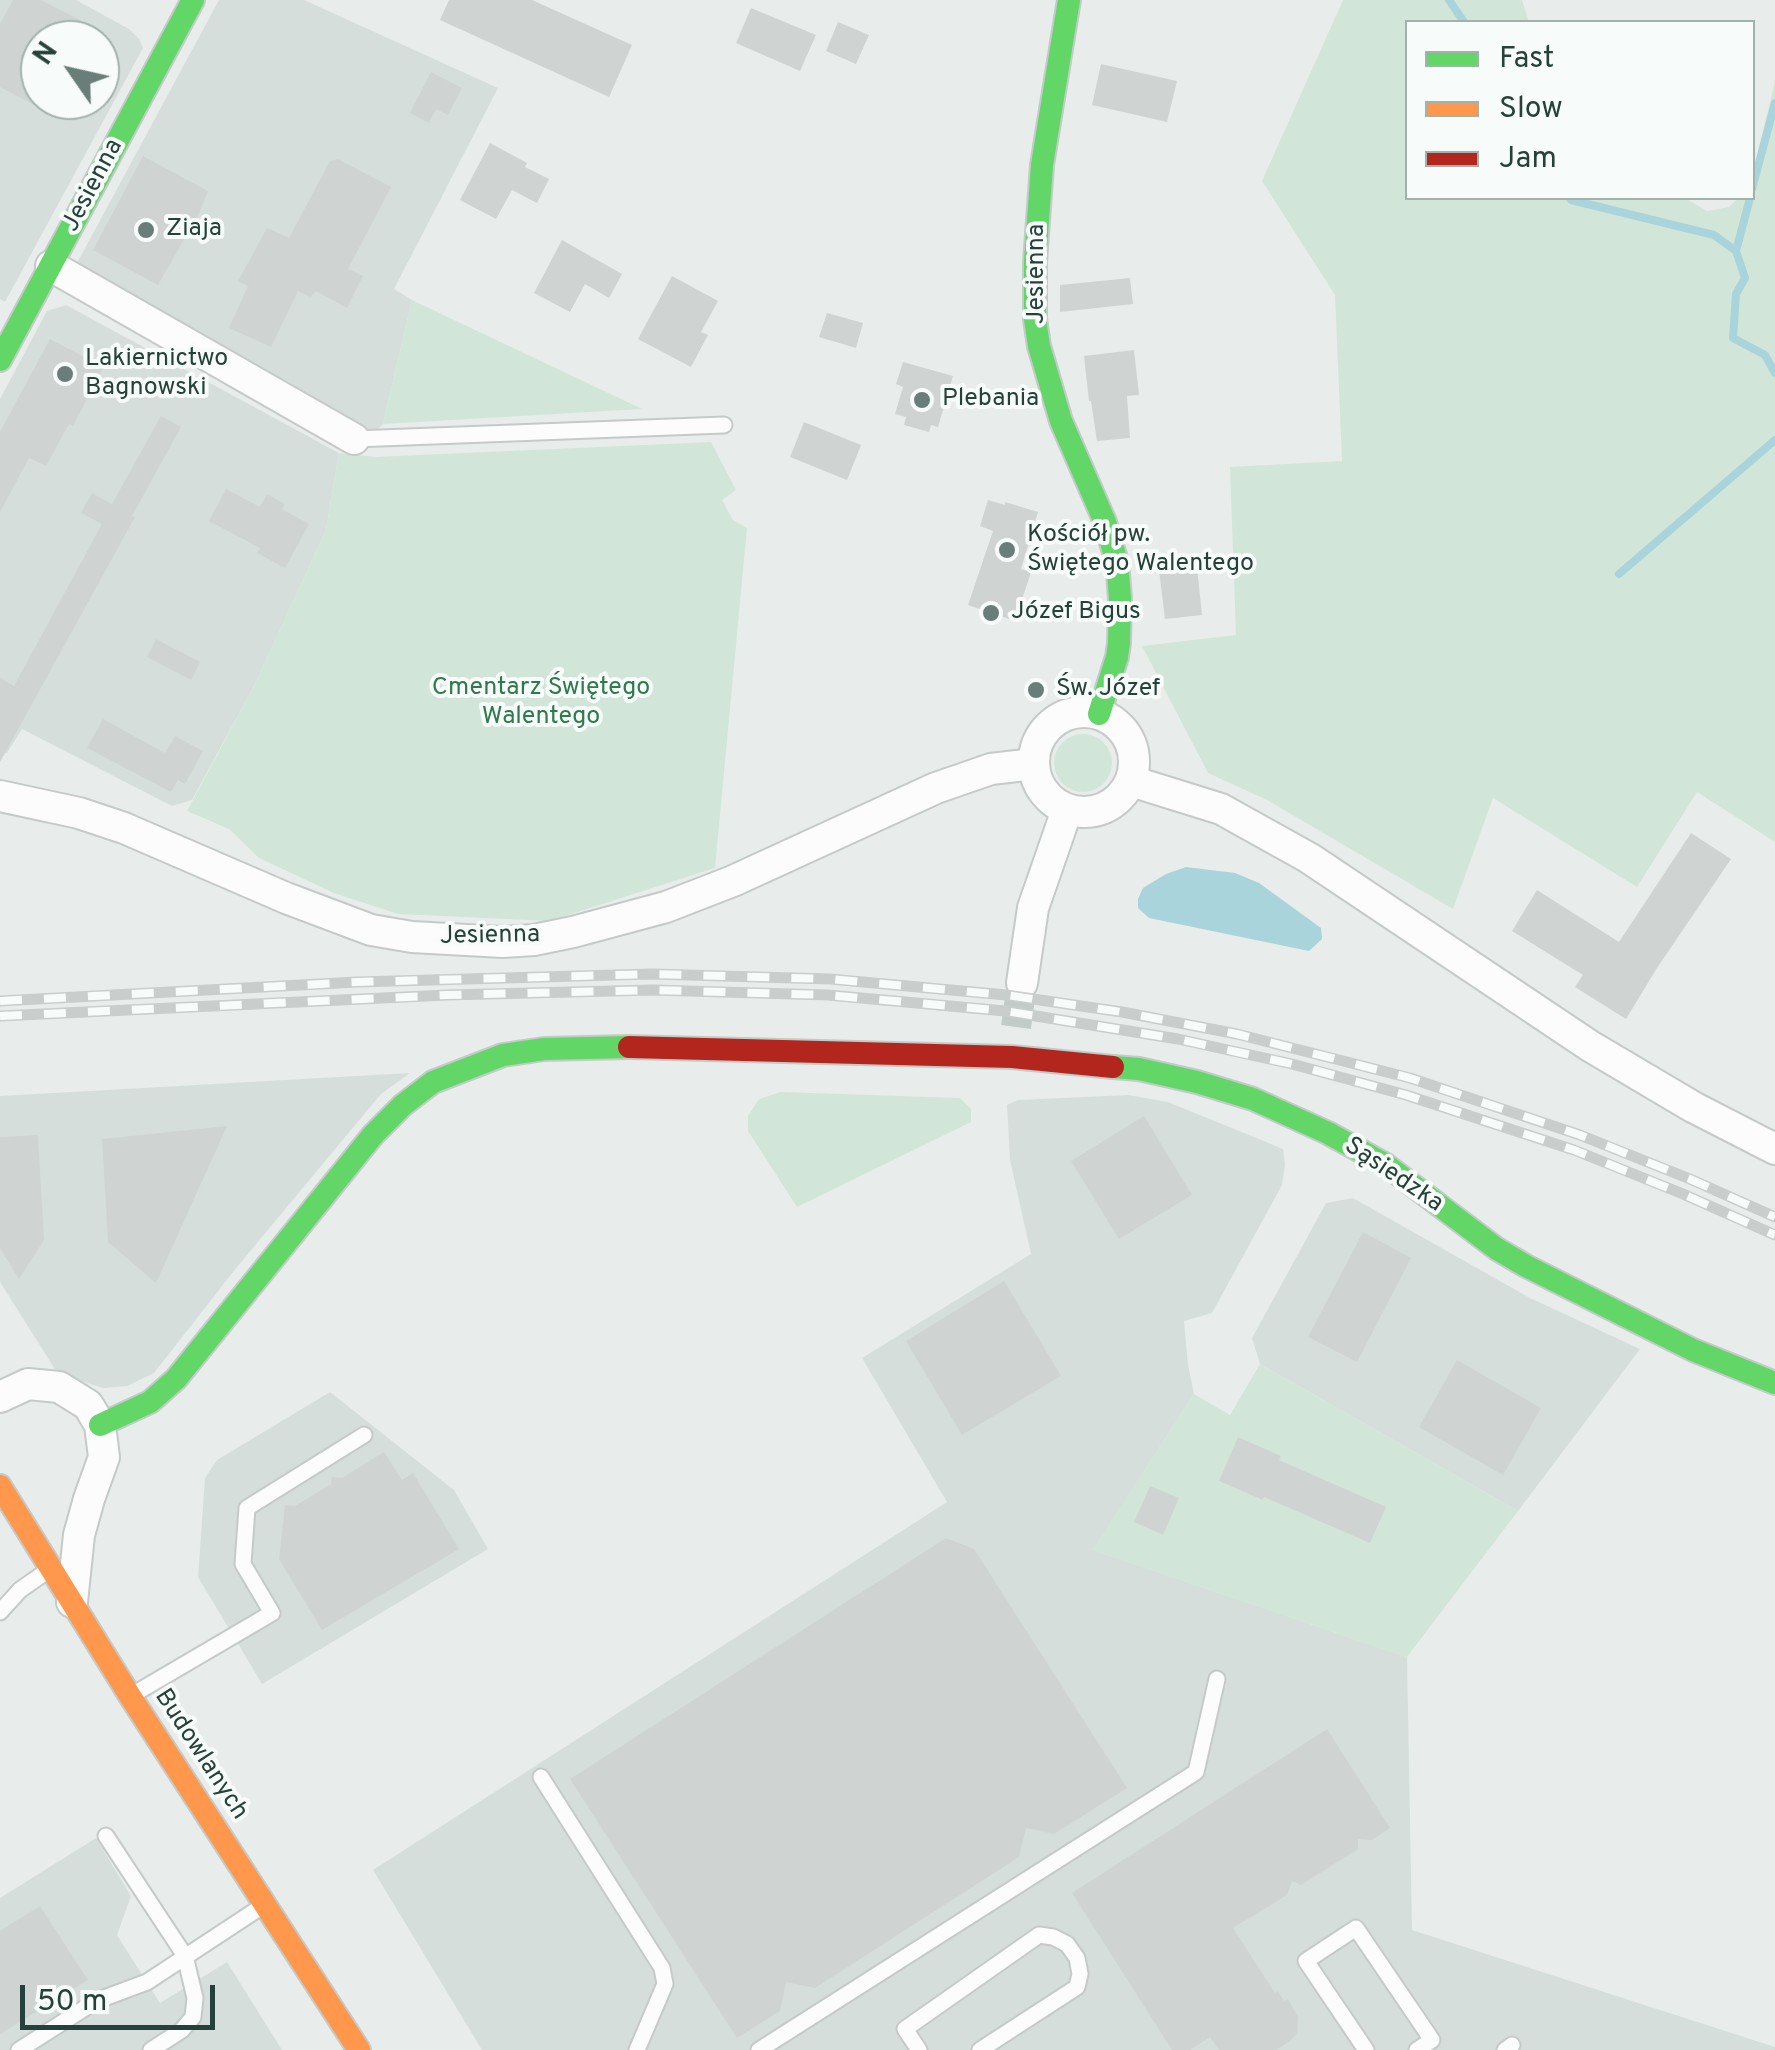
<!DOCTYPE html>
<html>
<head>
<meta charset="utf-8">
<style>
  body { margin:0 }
  #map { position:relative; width:1775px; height:2050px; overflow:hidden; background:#e8edeb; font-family:Overpass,sans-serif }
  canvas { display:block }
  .legend { position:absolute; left:1405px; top:20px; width:350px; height:180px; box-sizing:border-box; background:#f7fbf9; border:2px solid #a3b1ad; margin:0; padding:12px 18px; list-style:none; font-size:30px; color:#24423a }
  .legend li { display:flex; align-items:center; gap:20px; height:50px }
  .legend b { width:50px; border:2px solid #a3b1ad }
  .north { position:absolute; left:20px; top:20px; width:100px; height:100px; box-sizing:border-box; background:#f7fbf9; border:2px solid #a3b1ad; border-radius:50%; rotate:304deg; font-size:28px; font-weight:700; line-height:40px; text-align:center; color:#24423a }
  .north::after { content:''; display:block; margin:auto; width:35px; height:45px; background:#697e78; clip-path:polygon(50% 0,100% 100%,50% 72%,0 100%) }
  .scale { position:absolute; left:20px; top:1985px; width:195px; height:45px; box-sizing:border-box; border:5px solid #24423a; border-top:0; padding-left:12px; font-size:30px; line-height:35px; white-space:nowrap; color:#24423a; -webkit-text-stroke:8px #f7fbf9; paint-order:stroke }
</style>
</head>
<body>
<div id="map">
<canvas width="1775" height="2050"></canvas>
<ul class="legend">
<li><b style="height:12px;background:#63d668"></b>Fast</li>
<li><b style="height:12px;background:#ff974d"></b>Slow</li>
<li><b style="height:12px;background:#b3261e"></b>Jam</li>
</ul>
<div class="north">N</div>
<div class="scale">50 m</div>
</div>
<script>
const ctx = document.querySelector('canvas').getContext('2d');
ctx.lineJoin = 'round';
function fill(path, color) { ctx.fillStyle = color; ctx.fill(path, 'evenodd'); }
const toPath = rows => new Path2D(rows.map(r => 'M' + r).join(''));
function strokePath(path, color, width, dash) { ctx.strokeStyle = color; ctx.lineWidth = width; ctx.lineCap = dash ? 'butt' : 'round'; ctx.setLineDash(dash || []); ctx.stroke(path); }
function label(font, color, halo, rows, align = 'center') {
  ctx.font = font + ' Overpass,sans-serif'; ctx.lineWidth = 8; ctx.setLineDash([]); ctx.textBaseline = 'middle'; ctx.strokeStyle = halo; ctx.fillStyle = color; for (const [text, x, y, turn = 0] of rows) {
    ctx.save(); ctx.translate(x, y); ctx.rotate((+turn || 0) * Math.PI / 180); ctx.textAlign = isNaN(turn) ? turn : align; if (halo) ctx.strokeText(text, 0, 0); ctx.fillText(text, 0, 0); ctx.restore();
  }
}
const built = toPath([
  [0,0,76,0,129,29,139,39,143,48,5,302,0,299],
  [40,40,100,40,100,100,40,100],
  [219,0,304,0,498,88,394,289,412,300,383,424,373,434,297,387,77,263],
  [66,305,339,453,326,530,254,686,192,800,172,806,22,729,7,753,0,754,0,399,47,311],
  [410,1073,381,1094,237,1267,154,1373,127,1386,103,1388,58,1374,0,1282,0,1096],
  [1128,1095,1168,1102,1283,1149,1285,1165,1282,1185,1212,1313,1184,1321,1188,1365,1194,1394,1093,1550,1407,1657,1412,1930,1775,2047,1775,2050,482,2050,373,1870,947,1502,862,1358,1031,1254,1010,1160,1007,1105,1018,1100],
  [1353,1198,1530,1298,1640,1349,1518,1511,1260,1364,1252,1338,1326,1203],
  [330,1392,454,1490,488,1549,262,1684,198,1577,205,1478,217,1460],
  [96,1838,131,1896,117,1935,160,2003,227,1962,282,2050,0,2050,0,1898]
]);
const green = toPath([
  [1343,0,1522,0,1529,22,1408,22,1408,198,1685,198,1707,211,1729,207,1738,198,1752,198,1753,172,1775,81,1775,842,1697,792,1637,887,1493,798,1453,909,1267,800,1208,773,1142,646,1236,635,1230,467,1342,461,1335,295,1262,181],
  [412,300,642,409,383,424],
  [711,442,736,490,722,500,733,520,747,528,715,868,549,921,398,914,334,893,259,858,229,829,187,811,254,686,326,530,339,453,375,457],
  '1054 763a29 29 0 1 1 58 0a29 29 0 1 1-58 0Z',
  [781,1092,960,1098,971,1109,971,1122,797,1207,748,1131,748,1116,759,1099],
  [1260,1364,1518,1511,1407,1657,1092,1550,1194,1394,1230,1415]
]);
const water = toPath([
  [1186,867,1235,873,1259,883,1321,928,1322,939,1309,951,1149,918,1138,908,1138,899,1143,888,1166,874]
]);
const stream = toPath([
  [1449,0,1464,22],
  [1752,189,1775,103],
  [1570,198,1571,200,1714,235,1736,251,1745,278,1736,294,1733,338,1765,355,1775,373],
  [1736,251,1750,198],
  [1619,574,1775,440]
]);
const building = toPath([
  [13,0,41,0,82,21,72,40,40,40,40,108,0,87,0,24],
  [449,0,532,0,632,45,609,97,440,20],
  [751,8,816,35,800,71,736,43],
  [838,22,869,35,856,64,826,51],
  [1101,64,1177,81,1167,122,1092,105],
  [431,72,462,88,448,115,436,109,429,123,410,113],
  [490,143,527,163,525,167,549,179,537,203,512,190,496,219,460,200],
  [143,156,208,191,199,213,158,285,93,250],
  [338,159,391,187,348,269,363,276,347,308,316,291,310,297,298,291,271,347,229,328,248,286,238,281,267,228,289,238,330,161],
  [562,240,622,274,609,298,585,284,570,312,534,293],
  [672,276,718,301,701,332,708,335,691,367,638,339],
  [1130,278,1133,304,1060,312,1060,285],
  [827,313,863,323,856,348,819,337],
  [50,339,103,367,73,426,69,424,46,466,29,458,0,512,0,432],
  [1134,350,1139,395,1127,396,1130,438,1097,441,1091,401,1089,401,1084,356],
  [903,362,953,376,938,427,931,425,929,432,904,425,906,417,895,414,903,387,896,384],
  [161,416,181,427,132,516,135,517,0,762,0,678,14,686,102,524,81,513,92,493,112,504],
  [804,422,861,445,847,480,790,457],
  [226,489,260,507,267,494,285,504,282,509,309,524,285,568,257,553,260,548,209,521],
  [988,500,1005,505,1005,502,1038,512,1021,569,1031,572,1015,621,968,605,993,531,980,526],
  [1196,558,1202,615,1165,619,1158,562],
  [156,639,200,662,191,680,147,657],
  [103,719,165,753,175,736,203,751,185,784,178,780,171,792,87,748],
  [1691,833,1731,859,1657,968,1626,1019,1575,987,1583,975,1512,931,1537,890,1619,942],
  [1144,1116,1192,1195,1119,1239,1071,1161],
  [227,1126,156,1283,108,1242,102,1139],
  [38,1135,44,1240,19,1279,0,1248,0,1137],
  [1363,1232,1411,1258,1357,1362,1308,1337],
  [1004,1281,1061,1376,962,1435,906,1341],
  [1457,1360,1541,1408,1503,1475,1419,1427],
  [1238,1437,1281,1456,1279,1460,1386,1507,1370,1543,1264,1497,1263,1500,1219,1481],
  [384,1452,402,1480,413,1473,459,1549,322,1630,279,1559,285,1505,295,1506,331,1484,332,1477,342,1478],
  [1150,1486,1179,1498,1163,1535,1134,1522],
  [946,1538,974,1549,1127,1788,1054,1834,1026,1828,1019,1857,815,1988,786,1982,780,2011,737,2038,570,1779],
  [1327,1729,1390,1828,1372,1840,1358,1839,1358,1849,1301,1885,1292,1881,1287,1895,1233,1928,1275,1993,1278,1991,1284,2001,1288,1999,1298,2017,1297,2033,1290,2041,1276,2050,1219,2050,1210,2037,1190,2050,1172,2050,1072,1893],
  [40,1906,88,1980,0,2034,0,1931]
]);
const streetTunnel = toPath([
  [1016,1027,1022,983]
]);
const lane = toPath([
  [354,439,724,425],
  [0,1612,20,1590,50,1569],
  [134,1694,272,1613,243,1564,247,1508,364,1435],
  [541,1777,662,1968,665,1984,637,2050],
  [106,1836,185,1956,195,1998,193,2017,182,2030,151,2050],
  [19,2050,96,2001,147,1982,261,1907],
  [759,2050,1196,1772,1217,1679],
  [919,2050,905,2029,1039,1935,1053,1937,1067,1944,1077,1958,1080,1974,1077,1987,980,2050],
  [1366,2050,1306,1961,1356,1928,1432,2040,1417,2050],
  [1505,2050,1512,2045]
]);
const street = toPath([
  [51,266,354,439],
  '1034 762a50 50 0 1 1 100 0a50 50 0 1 1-100 0Z',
  [1131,781,1221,809,1309,858,1590,1046,1693,1107,1775,1149],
  [0,796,79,813,124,828,286,898,371,930,412,937,503,942,534,940,573,932,666,907,733,881,936,788,991,769,1034,764],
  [1022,983,1033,908,1067,810],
  [0,1397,28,1384,59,1387,88,1405,100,1425,104,1457,89,1499,79,1535,72,1602]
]);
const fast = toPath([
  [1069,0,1042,165,1035,262,1035,319,1039,346,1061,421,1105,522,1117,562,1120,598,1119,643,1117,657,1099,714],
  [0,360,193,0],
  [1113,1067,1139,1069,1197,1082,1253,1099,1328,1133,1386,1165,1497,1249,1526,1266,1693,1350,1775,1383],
  [100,1425,150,1402,176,1379,373,1135,403,1105,433,1082,503,1055,544,1049,629,1047]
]);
const slow = toPath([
  [0,1486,130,1696,359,2050]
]);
const jam = toPath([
  [629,1047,1012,1057,1113,1067]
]);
const rail = toPath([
  [0,1001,357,982,652,974,830,979,1006,995,1122,1012,1237,1034,1410,1078,1580,1135,1690,1179,1775,1217],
  [0,1016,447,995,653,990,828,995,1005,1011,1178,1039,1292,1064,1406,1095,1574,1150,1683,1194,1775,1235]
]);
const markers = [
  [146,230,10,"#697e78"],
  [65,374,10,"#697e78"],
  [922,400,10,"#697e78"],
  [1007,550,10,"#697e78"],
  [991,613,10,"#697e78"],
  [1036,690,10,"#697e78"]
];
const streetNames = [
  ["Jesienna",94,186,-62],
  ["Jesienna",1038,274,-90],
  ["Jesienna",490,937,-1],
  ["Sąsiedzka",1393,1176,34],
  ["Budowlanych",200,1755,57]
];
const poiNames = [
  ["Ziaja",166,230],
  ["Lakiernictwo",85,360],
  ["Bagnowski",85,389],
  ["Plebania",942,400],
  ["Kościół pw.",1027,536],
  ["Świętego Walentego",1027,565],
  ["Józef Bigus",1011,613],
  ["Św. Józef",1056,690]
];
const parkNames = [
  ["Cmentarz Świętego",541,689],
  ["Walentego",541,718]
];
fill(built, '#d6dedb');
fill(green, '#d1e6d8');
fill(water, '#a9d4db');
strokePath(stream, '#a9d4db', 8);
fill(building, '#cfd4d2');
strokePath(streetTunnel, '#c1cbc8', 30, [30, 15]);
strokePath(lane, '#c5cac8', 19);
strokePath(street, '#c5cac8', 34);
strokePath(fast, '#c3cbc8', 26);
strokePath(slow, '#c3cbc8', 26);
strokePath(jam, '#c3cbc8', 26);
strokePath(lane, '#fcfcfc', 15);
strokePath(street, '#fcfcfc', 30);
strokePath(fast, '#63d668', 22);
strokePath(slow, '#ff974d', 22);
strokePath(jam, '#b3261e', 22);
strokePath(rail, '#c9cdcc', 11);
strokePath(rail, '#f7fbf9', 8, [22]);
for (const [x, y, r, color] of markers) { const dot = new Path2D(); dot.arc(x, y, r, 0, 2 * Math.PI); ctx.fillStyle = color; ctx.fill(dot); strokePath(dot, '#f7fbf9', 4); }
label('25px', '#24423a', '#f7fbf9', streetNames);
label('25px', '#24423a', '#f7fbf9', poiNames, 'left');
label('25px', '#2d7a4b', '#f7fbf9', parkNames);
</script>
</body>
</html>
